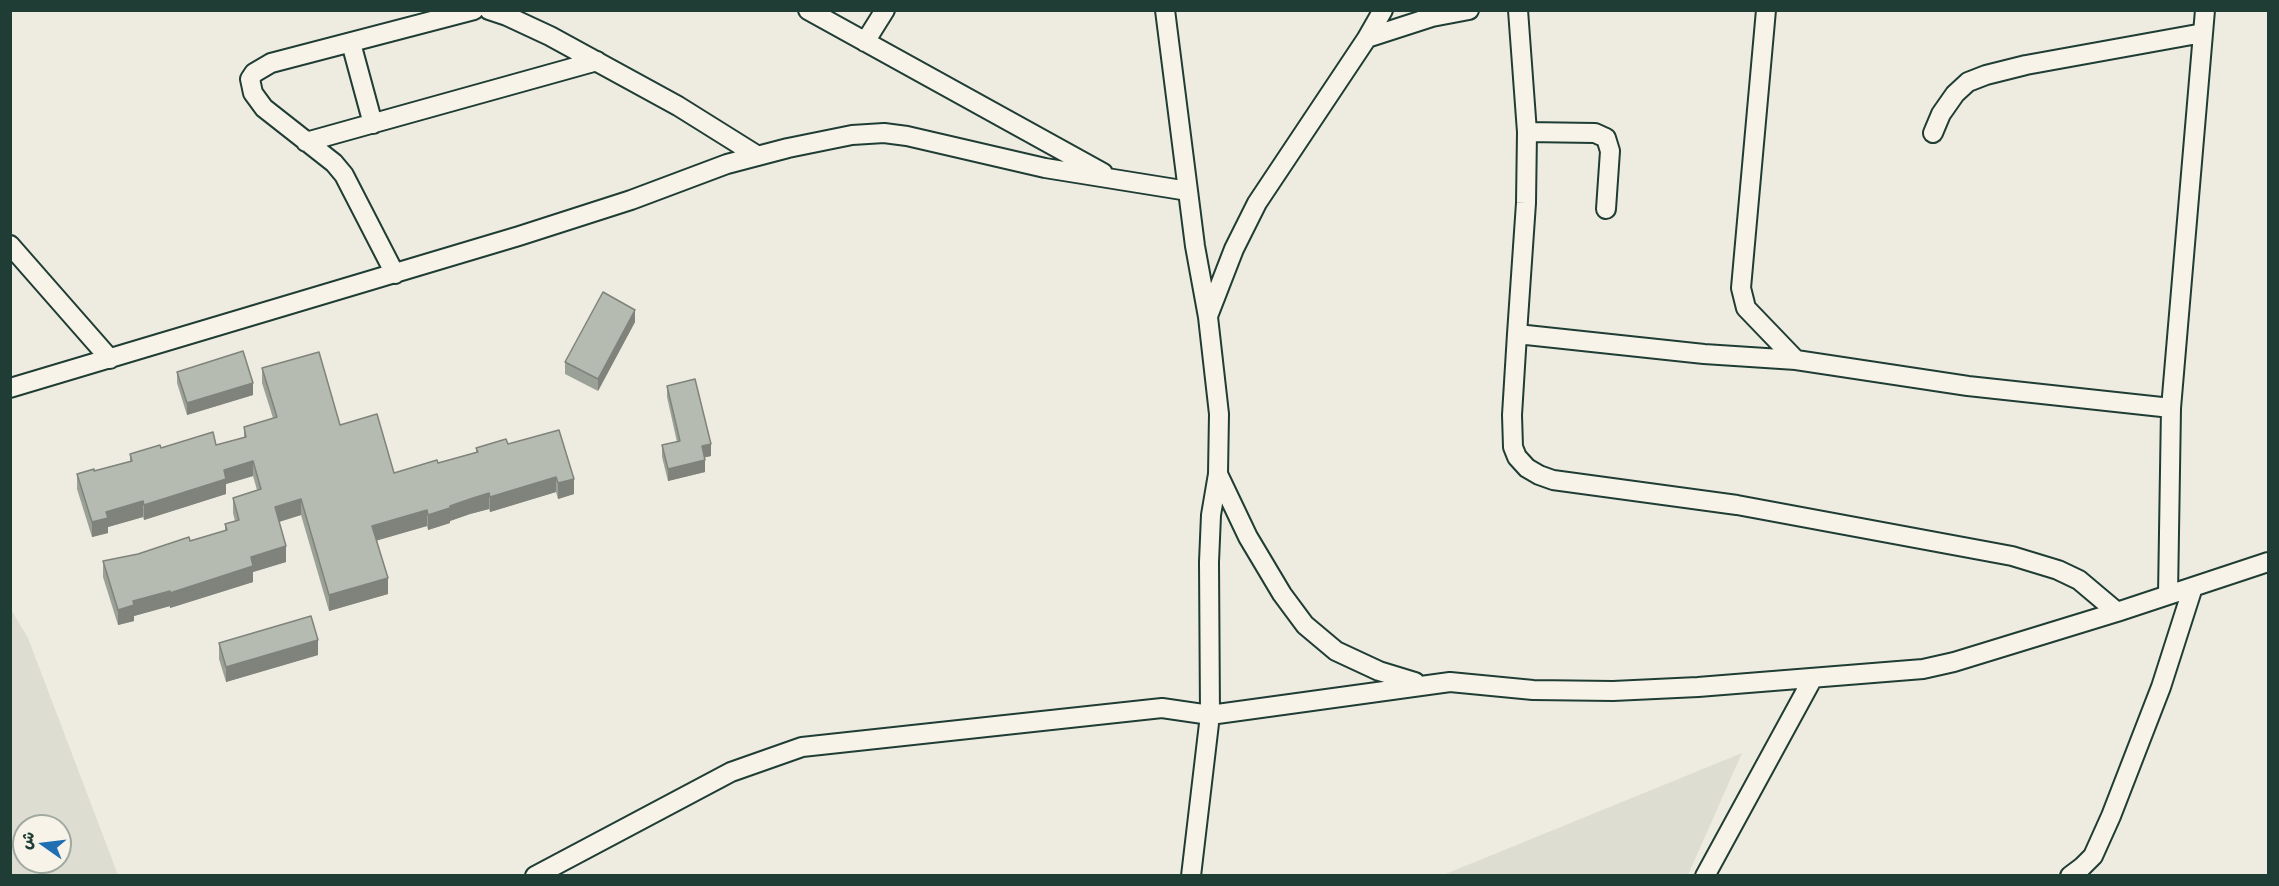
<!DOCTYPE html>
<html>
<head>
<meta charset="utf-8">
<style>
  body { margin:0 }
  #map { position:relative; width:2279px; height:886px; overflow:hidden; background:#eeece1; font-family:Mali,"Playpen Sans Arabic",sans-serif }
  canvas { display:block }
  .frame { position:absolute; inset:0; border:12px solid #1f3d34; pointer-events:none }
  .north { position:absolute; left:12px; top:814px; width:60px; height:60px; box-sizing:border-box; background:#f7f3e8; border:2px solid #a1aaa0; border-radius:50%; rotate:284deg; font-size:16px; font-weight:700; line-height:24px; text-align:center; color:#1f3d34 }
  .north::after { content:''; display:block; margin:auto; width:21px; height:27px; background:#1f6fb2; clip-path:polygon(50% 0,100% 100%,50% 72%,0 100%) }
</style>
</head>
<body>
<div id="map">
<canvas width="2279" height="886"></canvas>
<div class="frame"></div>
<div class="north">ش</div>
</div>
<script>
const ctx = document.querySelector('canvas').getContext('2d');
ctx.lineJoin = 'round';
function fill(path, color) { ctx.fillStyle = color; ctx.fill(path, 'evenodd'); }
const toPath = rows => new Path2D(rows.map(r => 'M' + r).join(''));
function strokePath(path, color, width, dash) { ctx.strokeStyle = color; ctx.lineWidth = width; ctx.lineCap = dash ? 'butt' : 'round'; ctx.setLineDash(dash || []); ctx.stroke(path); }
const built = toPath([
  [10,608,28,638,118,875,11,875],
  [24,826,60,826,60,862,24,862],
  [1742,753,1688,875,1443,875]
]);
const minor = toPath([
  [489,10,507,16,550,36,678,106,758,156],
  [808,10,1103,173],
  [1165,10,1195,246,1208,317,1219,414,1218,474,1211,515,1209,562,1210,715,1191,876],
  [1518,10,1527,132,1526,203,1517,334,1704,354,1796,360,1968,386,2171,408],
  [1766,10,1741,288,1746,308,1796,360],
  [1367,38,1383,10],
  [865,42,885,10],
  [351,43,373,124],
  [1527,132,1595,133,1606,138,1610,151,1606,209],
  [1933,133,1941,114,1955,94,1968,82,1986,75,2026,65,2203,33],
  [306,142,597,61],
  [10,245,110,359],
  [395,274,344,175,334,163,264,108,253,93,250,79,254,73,271,63,474,10],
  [1208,316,1234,249,1257,203,1367,38,1432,17,1469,10],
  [1517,334,1512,415,1513,447,1517,457,1527,468,1539,475,1553,480,1737,505,2012,556,2058,570,2079,580,2117,612],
  [10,388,519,236,631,200,727,164,788,148,852,135,884,133,907,136,1045,168,1188,191],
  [1218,474,1248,537,1282,594,1305,625,1336,651,1379,671,1415,682],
  [2168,595,2171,408,2205,10],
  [535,876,731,772,802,747,1162,708,1210,715,1450,682,1533,690,1613,691,1698,687,1923,669,1954,662,2117,612,2268,562],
  [1705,876,1813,678],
  [2070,876,2082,867,2093,856,2111,816,2161,687,2193,587]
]);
const wall = toPath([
  [635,322,598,391,565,374,565,362],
  [262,368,340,425,394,473,438,463,476,452,476,448,508,444,559,430,574,494,558,499,556,492,490,512,489,509,470,514,450,521,450,523,428,530,427,526,377,540,388,594,329,611,301,515,279,522,286,562,253,572,253,582,170,608,170,606,134,616,134,621,118,625,103,577,103,561,138,554,225,531,225,524,235,521,233,513,233,498,257,490,253,476,226,484,226,494,144,520,143,517,108,527,108,533,92,537,77,489,77,474,94,471,130,461,130,454,161,448,216,445,244,437,244,427,273,418,262,383],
  [177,372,253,395,187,415,177,383],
  [667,386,711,456,705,457,705,472,668,481,662,457,662,445,677,442,667,397],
  [219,643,318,655,226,682,219,659]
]);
const shadedWall = toPath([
  [635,310,635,322,598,391,598,379],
  [253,383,253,395,187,415,187,403],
  [711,444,711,456,702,458,702,446],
  [705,460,705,472,668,481,668,469],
  [253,461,253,476,226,484,226,494,144,520,144,505,224,470],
  [556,477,556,492,490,512,490,497],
  [574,479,574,494,558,499,558,483],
  [489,493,489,509,470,514,450,521,450,523,428,530,428,515,470,499],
  [301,499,301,515,275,523,275,507],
  [143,501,143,517,108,527,108,533,92,537,92,522,106,512],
  [427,510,427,526,372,542,372,526],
  [286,546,286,562,253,572,253,582,170,608,170,593,251,557],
  [388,578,388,594,329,611,329,595],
  [170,591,170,606,134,616,134,621,118,625,118,610,133,601],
  [318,640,318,655,226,682,226,667]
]);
const building = toPath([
  [603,292,635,310,598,379,565,362,603,292],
  [243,351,253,383,187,403,177,372,243,351],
  [319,352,340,425,377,414,394,473,437,460,438,463,478,452,476,448,506,439,508,444,559,430,574,479,558,483,556,477,490,497,489,493,470,499,450,506,450,508,428,515,427,510,372,526,388,578,329,595,301,499,275,507,286,546,251,557,253,566,170,593,170,591,133,601,134,605,118,610,103,561,138,554,189,537,190,541,227,530,225,524,239,520,233,498,261,489,253,461,224,470,226,479,144,505,143,501,106,512,108,518,92,522,77,474,94,469,94,471,132,461,130,454,160,445,161,448,213,432,216,445,246,437,244,427,277,417,262,368,319,352],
  [695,379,711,444,702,446,705,460,668,469,662,445,680,441,667,386,695,379],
  [311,616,318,640,226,667,219,643,311,616]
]);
fill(built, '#ddddd2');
strokePath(minor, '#1f3d34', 22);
strokePath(minor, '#f7f3e8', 18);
fill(wall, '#9ca197');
fill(shadedWall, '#7f837b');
fill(building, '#b5bbb0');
strokePath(building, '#7f837b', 1.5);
</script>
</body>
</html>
